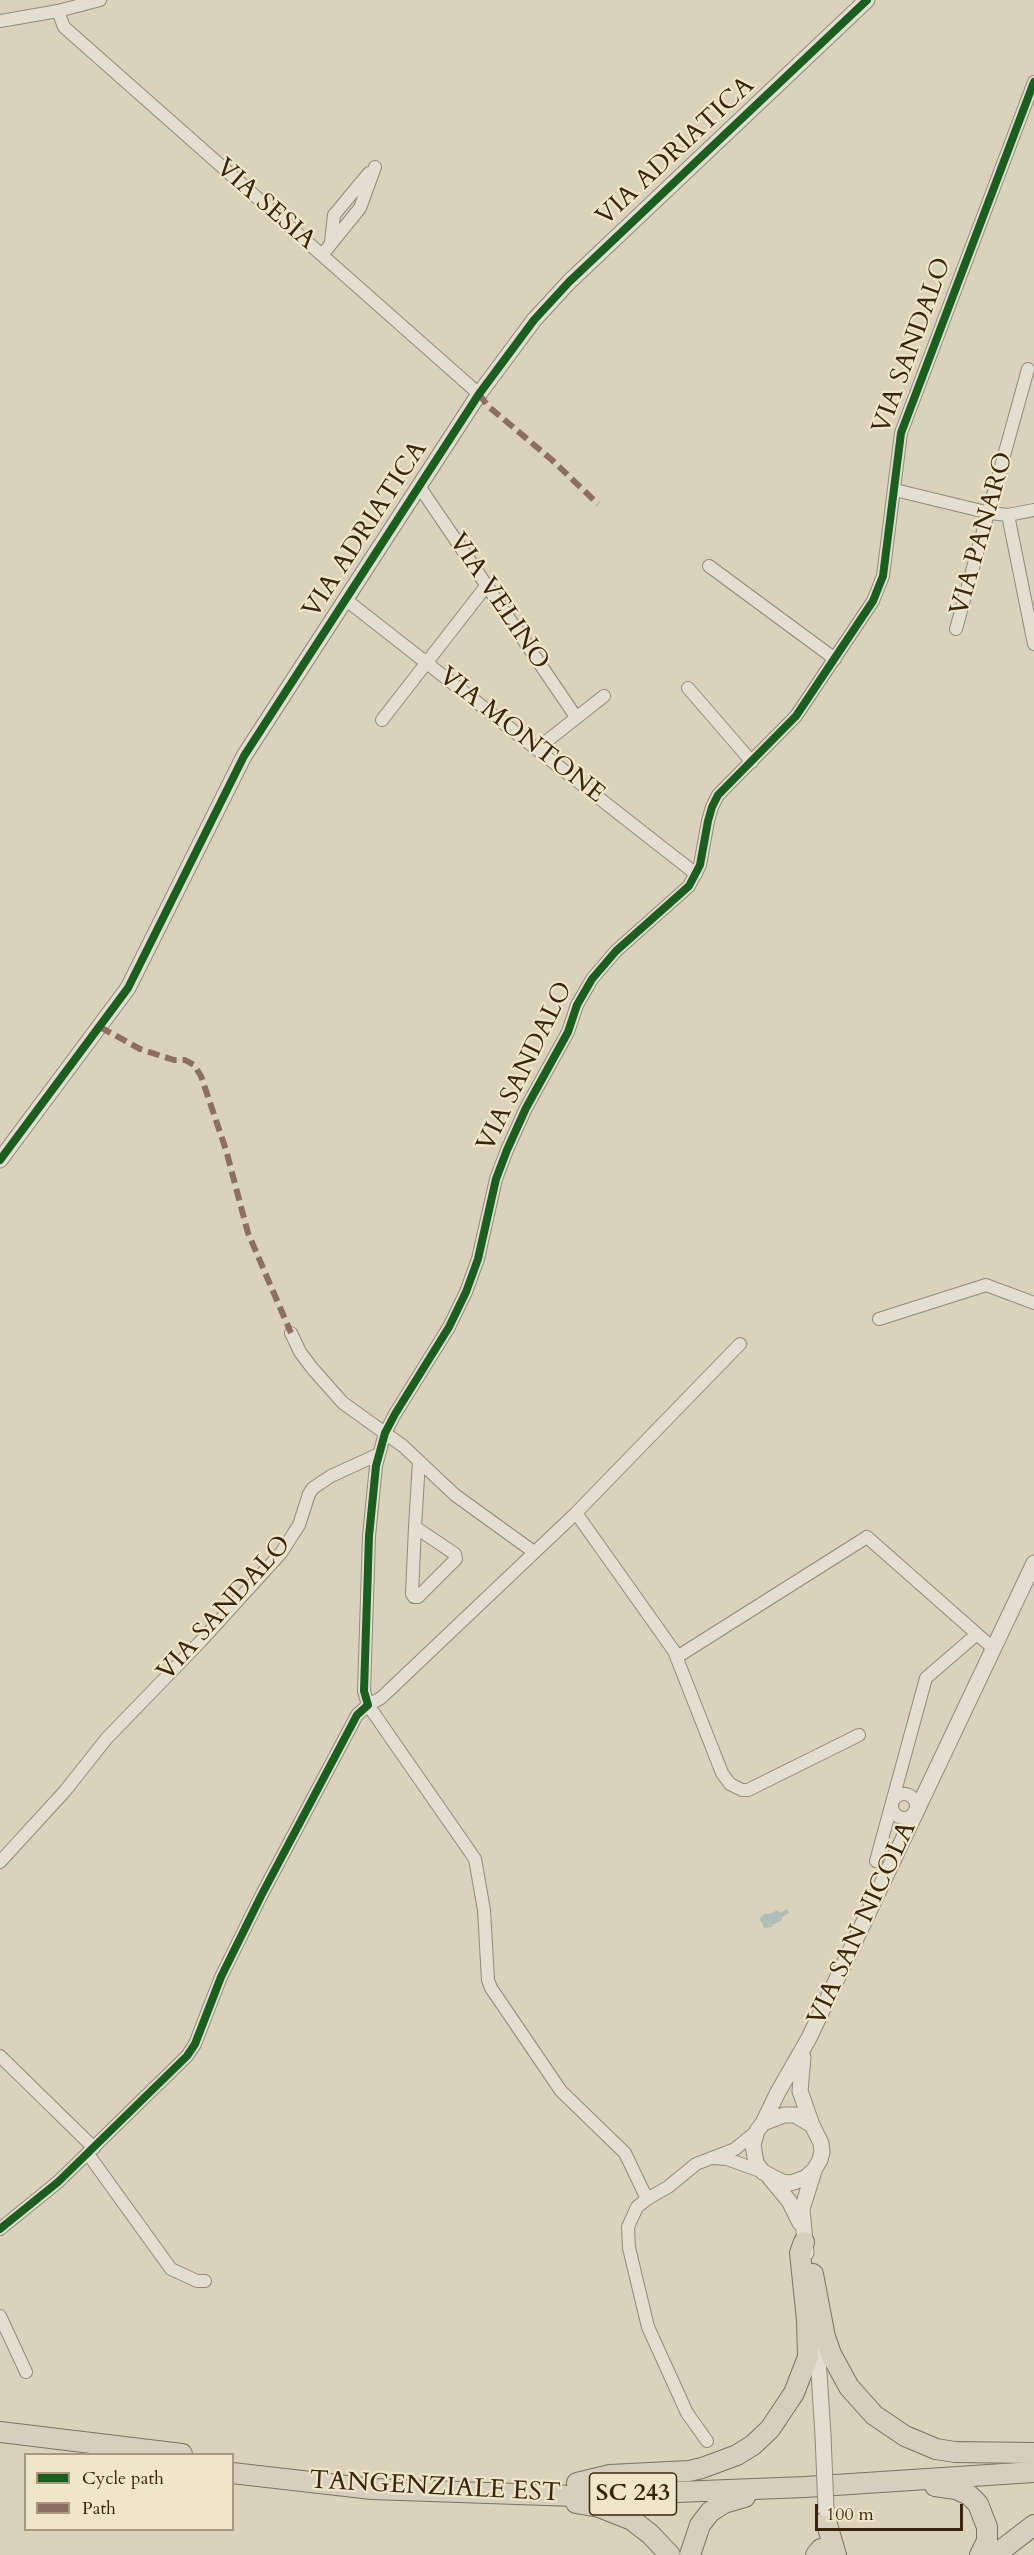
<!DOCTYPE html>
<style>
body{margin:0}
#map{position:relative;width:1034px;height:2555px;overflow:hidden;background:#dad2ba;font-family:Cardo,serif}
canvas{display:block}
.legend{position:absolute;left:24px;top:2453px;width:210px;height:78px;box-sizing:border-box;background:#efe6ca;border:2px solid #a7987f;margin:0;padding:8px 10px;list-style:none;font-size:18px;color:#3a240e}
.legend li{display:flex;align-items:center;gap:12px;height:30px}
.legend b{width:30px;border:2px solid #a7987f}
.scale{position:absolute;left:815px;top:2504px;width:148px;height:27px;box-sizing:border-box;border:3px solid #3a240e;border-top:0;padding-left:8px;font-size:18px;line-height:21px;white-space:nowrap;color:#3a240e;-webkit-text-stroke:4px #efe6ca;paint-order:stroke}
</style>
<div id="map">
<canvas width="1034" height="2555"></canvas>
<ul class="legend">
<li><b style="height:8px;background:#1b5e20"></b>Cycle path</li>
<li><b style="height:8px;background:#8d6e63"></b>Path</li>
</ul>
<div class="scale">100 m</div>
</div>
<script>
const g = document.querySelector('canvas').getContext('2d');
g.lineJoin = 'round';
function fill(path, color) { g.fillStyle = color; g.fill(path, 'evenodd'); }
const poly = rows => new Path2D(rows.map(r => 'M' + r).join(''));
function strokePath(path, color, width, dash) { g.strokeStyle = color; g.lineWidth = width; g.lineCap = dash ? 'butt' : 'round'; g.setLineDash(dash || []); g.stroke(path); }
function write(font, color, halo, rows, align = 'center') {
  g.font = font + ' Cardo,serif'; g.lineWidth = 4.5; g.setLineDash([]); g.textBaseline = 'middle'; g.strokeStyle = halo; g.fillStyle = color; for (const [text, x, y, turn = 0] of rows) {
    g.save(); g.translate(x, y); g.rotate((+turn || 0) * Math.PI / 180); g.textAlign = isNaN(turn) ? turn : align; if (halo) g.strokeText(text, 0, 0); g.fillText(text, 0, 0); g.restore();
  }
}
fill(poly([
 [787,1909,789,1913,782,1917,782,1920,772,1925,772,1927,764,1928,760,1919,764,1914,769,1914,778,1910,780,1913]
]), '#afbfb7');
const minor = poly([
 [58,11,64,27,479,394],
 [0,21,58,11,100,0],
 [331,242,334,215,369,173],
 [322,255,360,208,375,167],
 [419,486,576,717],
 [895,490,990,513,1008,515,1034,510],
 [1008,515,1034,644],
 [709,566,835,659],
 [345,599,696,874],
 [956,629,1028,369],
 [688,688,752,762],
 [382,720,487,585],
 [538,748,604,696],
 [879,1319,986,1285,1034,1303],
 [291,1333,300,1352,312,1368,343,1403,403,1446,455,1495,534,1552],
 [576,1513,740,1344],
 [415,1527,455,1554,456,1559,418,1597,414,1597,412,1594,415,1527,419,1461],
 [677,1657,867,1537,994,1649],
 '892 1806a12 12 0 1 1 24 0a12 12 0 1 1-24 0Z',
 [876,1861,926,1678,977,1634],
 [0,1862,65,1791,107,1738,201,1641,281,1553,299,1525,309,1494,313,1488,331,1476,379,1454],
 [0,2056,94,2148],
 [88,2154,171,2269,197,2281,205,2281],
 [713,2158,727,2159,763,2172],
 [647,2199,625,2153,561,2091,491,1988,488,1980,484,1910,475,1859,368,1705,381,1698,576,1513,674,1651,722,1773,730,1784,742,1790,748,1790,859,1735],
 [0,2229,58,2182,187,2056,195,2044,221,1977,261,1896,357,1715,368,1705,364,1691,369,1536,376,1466,385,1433,395,1414,449,1327,466,1292,478,1259,496,1179,507,1150,526,1108,568,1032,577,1005,592,979,616,951,689,886,700,865,708,821,712,807,718,795,796,716,873,601,883,576,901,433,1034,82],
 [0,2316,26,2372],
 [707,2441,687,2413,648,2327,629,2248,628,2227,637,2207,647,2199,668,2187,696,2164,735,2149,757,2131]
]);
const tertiary = poly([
 [0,1160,128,988,244,756,479,394,534,320,569,282,867,0],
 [803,2057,800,2091,812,2125,821,2143,822,2152,820,2160,814,2170,805,2178,791,2183,782,2182,763,2172,756,2163,753,2145,757,2131,763,2123,784,2115,795,2115,812,2125],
 [763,2123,778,2092,809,2038,1034,1563],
 [770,2178,789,2201,800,2223],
 [806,2253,802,2209,814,2171],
 [816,2327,823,2435]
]);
const trunk = poly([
 [813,2274,825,2337,831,2354,849,2387,874,2415,905,2436,936,2449,955,2452,1034,2453],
 [0,2432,182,2454],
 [232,2473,372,2489,575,2496,805,2487,1034,2472],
 [577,2483,610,2475,689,2471,702,2468,737,2455,753,2445,770,2429,794,2393,808,2357,807,2320,800,2253,804,2242],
 [935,2486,956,2489,969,2495,978,2504,987,2527,987,2541,980,2555],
 [576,2503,599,2507,632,2520,650,2534,670,2555],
 [826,2521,836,2555],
 [690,2555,700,2525,710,2512,724,2503,745,2497],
 [816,2555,821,2549],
 [995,2555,1034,2525]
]);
strokePath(minor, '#918a7a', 14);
strokePath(tertiary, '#918a7a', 17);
strokePath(trunk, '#7a7263', 22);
strokePath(minor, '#e2ded2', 12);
strokePath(tertiary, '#e2ded2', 15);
strokePath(trunk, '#d6cfbd', 20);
const tertiaryBridge = poly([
 [823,2435,826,2509]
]);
strokePath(tertiaryBridge, '#918a7a', 17, []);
strokePath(tertiaryBridge, '#e2ded2', 15);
strokePath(poly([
 [479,394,488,406,552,460,598,504],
 [100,1027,140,1049,174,1060,185,1060,194,1065,201,1076,226,1150,248,1233,291,1333]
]), '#8d6e63', 6, [12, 6]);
strokePath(poly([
 [0,1160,128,988,244,756,479,394,534,320,569,282,867,0],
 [0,2229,58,2182,187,2056,195,2044,221,1977,261,1896,357,1715,368,1705,364,1691,369,1536,376,1466,385,1433,395,1414,449,1327,466,1292,478,1259,496,1179,507,1150,526,1108,568,1032,577,1005,592,979,616,951,689,886,700,865,708,821,712,807,718,795,796,716,873,601,883,576,901,433,1034,82]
]), '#1b5e20', 8);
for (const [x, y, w] of [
 [633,2494,87]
]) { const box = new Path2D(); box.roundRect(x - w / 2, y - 21, w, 42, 4.5); g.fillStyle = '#efe6ca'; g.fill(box); strokePath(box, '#3a240e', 1.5); }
write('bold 24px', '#3a240e', null, [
 ["SC 243",633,2494]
]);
write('26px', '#3a240e', '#efe6ca', [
 ["VIA ADRIATICA",676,152,-43],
 ["VIA SESIA",265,205,41],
 ["VIA SANDALO",913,346,-70],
 ["VIA ADRIATICA",366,530,-57],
 ["VIA PANARO",983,534,-74],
 ["VIA VELINO",498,602,56],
 ["VIA MONTONE",521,736,38],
 ["VIA SANDALO",526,1067,-64],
 ["VIA SANDALO",225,1609,-48],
 ["VIA SAN NICOLA",863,1924,-65],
 ["TANGENZIALE EST",435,2488,3]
]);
</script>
